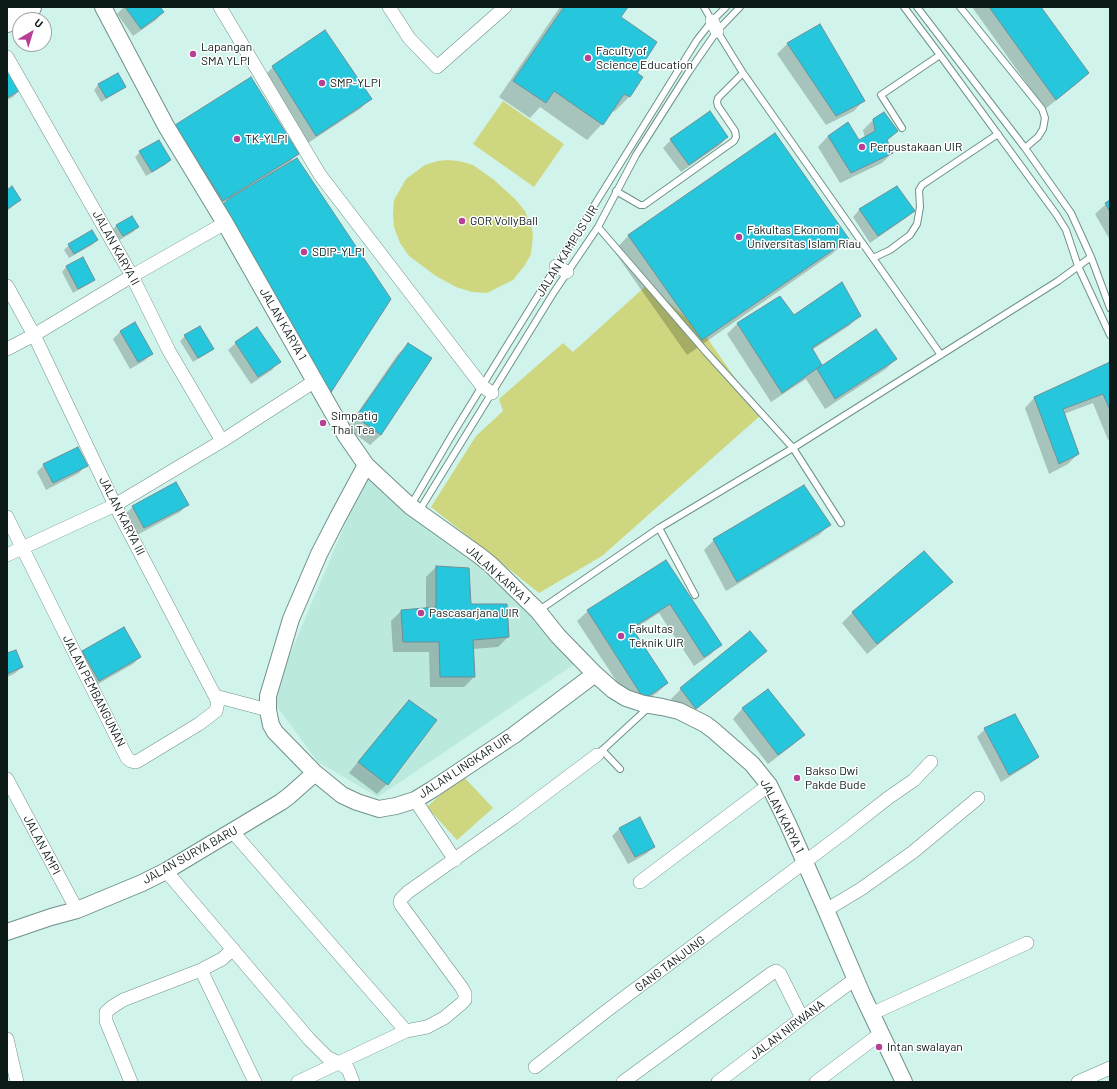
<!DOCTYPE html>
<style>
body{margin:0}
#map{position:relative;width:1117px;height:1089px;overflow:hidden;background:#d0f4eb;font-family:Barlow,sans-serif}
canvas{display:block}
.frame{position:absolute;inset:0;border:8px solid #0d1b18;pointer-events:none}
.north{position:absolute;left:12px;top:12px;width:40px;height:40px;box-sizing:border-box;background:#fff;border:1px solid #9ea4a3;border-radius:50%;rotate:38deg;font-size:11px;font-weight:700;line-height:16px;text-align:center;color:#0d1b18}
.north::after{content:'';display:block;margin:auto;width:14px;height:18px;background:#b64096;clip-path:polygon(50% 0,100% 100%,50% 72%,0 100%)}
</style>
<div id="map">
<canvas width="1117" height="1089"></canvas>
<div class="frame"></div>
<div class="north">U</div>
</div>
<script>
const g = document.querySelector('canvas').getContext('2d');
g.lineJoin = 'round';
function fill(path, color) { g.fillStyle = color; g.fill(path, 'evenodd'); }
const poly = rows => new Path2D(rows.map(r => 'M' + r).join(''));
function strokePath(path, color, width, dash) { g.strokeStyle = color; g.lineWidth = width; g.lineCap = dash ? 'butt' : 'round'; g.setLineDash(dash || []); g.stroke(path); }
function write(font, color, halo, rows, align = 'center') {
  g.font = font + ' Barlow,sans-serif'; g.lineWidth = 3; g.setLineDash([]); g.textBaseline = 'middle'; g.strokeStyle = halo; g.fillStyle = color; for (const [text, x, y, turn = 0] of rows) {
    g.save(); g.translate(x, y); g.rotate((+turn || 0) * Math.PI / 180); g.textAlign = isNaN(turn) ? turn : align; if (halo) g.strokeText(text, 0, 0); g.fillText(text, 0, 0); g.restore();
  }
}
fill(poly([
 [366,475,491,565,579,661,378,797,318,762,271,699]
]), '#bce9de');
fill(poly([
 [503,101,564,144,534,187,473,144],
 [447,160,459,161,473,165,493,179,515,199,525,211,532,228,533,236,531,254,525,265,513,280,487,293,472,292,456,287,436,276,409,256,400,243,394,227,393,214,394,200,406,179,425,165,438,161],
 [648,284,705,335,761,415,602,556,539,593,431,507,476,436,503,411,499,399,563,343,573,352],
 [462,775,493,808,457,840,427,807]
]), '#ced77f');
fill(poly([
 [124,7,159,7,163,12,156,20,133,36,117,14],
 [560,7,627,7,620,18,635,73,642,78,629,97,614,112,612,110,602,124,587,140,540,107,530,118,499,97],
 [972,7,1040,7,1088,73,1078,83,1045,109],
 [819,25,864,100,854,111,826,125,777,54,787,44],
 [7,66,20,89,13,97,7,100],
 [273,67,370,99,360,109,305,145,263,77],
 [98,85,124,87,120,91,101,102,94,90],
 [873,120,896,131,886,141,892,153,882,163,840,183,818,147,828,136,848,123,859,142,865,138,863,130],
 [175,126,298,153,291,161,280,168,281,169,227,202,226,201,215,208,168,133],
 [727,137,720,145,681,172,663,148,671,140],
 [140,152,170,160,165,165,146,176,135,157],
 [7,191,20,200,12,207,7,211],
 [1110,201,1110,240,1095,214,1106,204],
 [860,209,913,211,906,218,870,243,853,217],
 [117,225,137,227,133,232,118,241,112,230],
 [629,235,848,239,832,254,687,355,614,251],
 [97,240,92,245,69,258,64,250,69,245],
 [82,258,94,280,89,284,73,293,62,272,66,267],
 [780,297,794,316,859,316,849,326,812,350,822,367,896,359,886,369,825,409,806,379,771,402,727,334,737,324],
 [121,331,152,354,144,361,130,369,113,339],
 [185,336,213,349,208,353,193,362,180,341],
 [236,343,279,362,272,370,251,384,228,350],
 [409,344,431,358,381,435,370,445,347,428,398,354],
 [1110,363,1110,439,1108,440,1093,403,1064,414,1078,454,1068,464,1049,474,1025,408,1035,397],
 [44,465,86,465,79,473,46,490,37,472],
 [188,504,180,512,137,535,125,514,133,507],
 [829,525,819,535,726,591,704,550,714,540],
 [924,552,951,582,941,592,867,654,842,623,852,613],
 [666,561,720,645,710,655,694,666,659,613,633,630,667,683,657,693,634,708,577,621,588,611],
 [436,567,470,605,508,637,498,647,472,649,474,677,464,687,430,687,429,652,393,652,391,621,401,611,426,609,426,577],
 [82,651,140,657,133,664,91,688,75,659],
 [765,651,755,661,685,718,671,699,681,689],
 [7,654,22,667,14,674,7,677],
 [409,701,387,784,377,794,349,773,399,711],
 [743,708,803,735,793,745,768,764,733,719],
 [985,729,1038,757,1030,764,1001,782,977,737],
 [639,818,654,847,646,854,628,864,612,836,619,829]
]), '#0003');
const building = poly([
 [125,7,160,7,164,12,141,29,125,7],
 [564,7,628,7,621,17,657,42,637,73,643,77,630,97,624,94,603,125,554,91,546,103,513,81,564,7],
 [989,7,1041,7,1089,73,1056,100,989,7],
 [820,24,865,101,836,116,787,43,820,24],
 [325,30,372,99,316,136,272,66,325,30],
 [7,64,22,89,7,98,7,64],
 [118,73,126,87,106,98,98,84,118,73],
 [251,77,299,154,223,201,175,125,251,77],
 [710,111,728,137,689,165,670,139,710,111],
 [884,112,898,131,887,140,893,153,851,173,828,136,848,122,859,140,875,131,873,119,884,112],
 [775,133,849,239,702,340,628,235,775,133],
 [159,140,171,160,152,172,139,151,159,140],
 [297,158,391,299,328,397,221,206,230,198,297,158],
 [12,186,21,200,7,209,7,190,12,186],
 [897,186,915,211,878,236,859,209,897,186],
 [1110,200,1110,212,1105,203,1110,200],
 [132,216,139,227,123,236,116,225,132,216],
 [92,230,98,240,74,254,68,244,92,230],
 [83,257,95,280,78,289,66,266,83,257],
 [842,282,861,316,812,348,822,365,782,393,737,323,780,296,794,315,842,282],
 [135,322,153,354,138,362,120,331,135,322],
 [200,326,214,349,198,358,184,335,200,326],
 [257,327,281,362,258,377,235,342,257,327],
 [876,329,897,359,835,399,817,369,876,329],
 [408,343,432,358,381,435,356,417,408,343],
 [1110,362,1110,410,1103,394,1063,409,1079,454,1059,464,1034,397,1110,362],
 [78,447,88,466,53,483,43,464,78,447],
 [176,482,189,505,144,528,132,506,176,482],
 [804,485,831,525,737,582,713,539,804,485],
 [924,551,953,582,877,644,852,612,924,551],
 [666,560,722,645,704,657,670,604,632,628,668,683,644,699,587,610,666,560],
 [436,566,469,568,471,604,507,604,509,637,473,640,475,677,440,677,439,642,403,642,401,610,436,607,436,566],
 [124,627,141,657,99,681,82,651,124,627],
 [750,631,767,651,696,709,680,688,750,631],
 [16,650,23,667,7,674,7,653,16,650],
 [768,689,805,735,778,755,742,708,768,689],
 [409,700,437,720,388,785,358,762,409,700],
 [1015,714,1039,757,1009,775,984,728,1015,714],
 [640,817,655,847,635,857,619,828,640,817]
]);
fill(building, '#26c6dd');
strokePath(building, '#6d9097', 1);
const service = poly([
 [704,7,712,21],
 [904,7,940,55,1056,214,1066,230,1078,266,1110,335],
 [917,7,1025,148,1071,213,1091,257,1110,308],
 [960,7,1042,109,1045,118,1043,129,1038,137,1025,148],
 [717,31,743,73,941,355],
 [902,128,881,95,940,55],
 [616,191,640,205,644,205,734,141,736,137,735,131,718,106,717,102,718,98,743,73],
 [598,227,706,352,793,448,841,523],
 [873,258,890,250,910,235,917,224,920,207,919,190,922,185,998,134],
 [411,505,452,435,503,352,697,40,712,21,726,7],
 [419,511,554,292,598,227,636,155,688,73,717,31,740,7],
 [659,528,695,595],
 [538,611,659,528,793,448,1058,281,1091,257],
 [602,750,620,769],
 [597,755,649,707]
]);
const minor = poly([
 [220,7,320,175,482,386,492,393],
 [389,7,409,38,437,67,505,7],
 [712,21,717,31],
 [7,57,132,276,169,351,222,441],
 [556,266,567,272],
 [7,286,34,335,115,505,215,696,268,710],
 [7,349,34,335,132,276,225,223],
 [7,517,127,758,131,761,135,762,138,761,199,724,216,711,218,702,215,696],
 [7,555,115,505,222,441,315,381],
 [7,779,77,910],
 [415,800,455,860],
 [232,831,406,1031],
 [166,871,309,1039,327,1057,339,1063,348,1069,353,1082],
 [640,882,769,785],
 [826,910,861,889,913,852,978,798],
 [201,970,255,1082],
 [871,1014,1027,943],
 [7,1039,17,1082],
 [535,1067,605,1012,846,831,888,798,914,780,931,762],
 [131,1082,106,1021,106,1012,112,1007,123,1000,201,970,222,959,233,949],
 [298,1082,406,1031,427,1027,444,1018,461,1004,465,1000,465,994,462,988,401,905,400,902,401,899,408,892,513,818,597,755],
 [623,1082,772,973,776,971,780,974,802,1018],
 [718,1082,802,1018,855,979],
 [816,1082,880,1034],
 [1078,1082,1110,1068]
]);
const tertiary = poly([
 [103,7,166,126,225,223,346,436,366,465,410,506,480,556,491,565,538,611,558,636,595,674,613,690,626,698,644,704,662,707,679,711,705,724,713,730,752,764,769,785,788,824,826,910,862,994,904,1082],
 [366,465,338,517,319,554,291,619,268,696,268,710,271,725,275,732,315,773,342,795,357,802,379,809,396,806,415,800,433,789,514,735,595,674],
 [7,932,51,917,77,910,142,883,166,871,281,802,289,796,315,773]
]);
const trunk = poly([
 [7,21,30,7]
]);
strokePath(service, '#6f9189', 8);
strokePath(minor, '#6f9189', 14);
strokePath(tertiary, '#6f9189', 18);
strokePath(trunk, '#6f9189', 24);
strokePath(service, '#fff', 6);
strokePath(minor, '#fff', 13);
strokePath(tertiary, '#fff', 16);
strokePath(trunk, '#fff', 22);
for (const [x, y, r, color] of [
 [193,54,4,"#b64096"],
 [588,58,4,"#b64096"],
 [322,83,4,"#b64096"],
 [237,139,4,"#b64096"],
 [862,147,4,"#b64096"],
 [462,221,4,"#b64096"],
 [739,237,4,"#b64096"],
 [304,252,4,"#b64096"],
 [323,423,4,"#b64096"],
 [421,613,4,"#b64096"],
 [621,636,4,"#b64096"],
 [797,778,4,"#b64096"],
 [879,1047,4,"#b64096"]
]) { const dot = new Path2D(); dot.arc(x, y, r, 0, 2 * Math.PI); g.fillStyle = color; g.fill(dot); strokePath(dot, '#fff', 1.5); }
write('12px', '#0d1b18', '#fff', [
 ["Lapangan",201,47],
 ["SMA YLPI",201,61],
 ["Faculty of",596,51],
 ["Science Education",596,65],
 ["SMP-YLPI",330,83],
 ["TK-YLPI",245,139],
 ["Perpustakaan UIR",870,147],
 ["GOR VollyBall",470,221],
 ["Fakultas Ekonomi",747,230],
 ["Universitas Islam Riau",747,244],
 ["SDIP-YLPI",312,252],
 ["Simpatig",331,416],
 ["Thai Tea",331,430],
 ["Pascasarjana UIR",429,613],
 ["Fakultas",629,629],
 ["Teknik UIR",629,643],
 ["Bakso Dwi",805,771],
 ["Pakde Bude",805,785],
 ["Intan swalayan",887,1047]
], 'left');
write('12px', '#0d1b18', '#fff', [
 ["JALAN KARYA II",116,248,61],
 ["JALAN KAMPUS UIR",567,251,-58],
 ["JALAN KARYA 1",283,324,60],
 ["JALAN KARYA III",122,516,63],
 ["JALAN KARYA 1",498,575,42],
 ["JALAN PEMBANGUNAN",94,691,63],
 ["JALAN LINGKAR UIR",465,766,-33],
 ["JALAN KARYA 1",782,816,63],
 ["JALAN AMPI",42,845,62],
 ["JALAN SURYA BARU",190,855,-29],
 ["GANG TANJUNG",670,964,-37],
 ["JALAN NIRWANA",787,1030,-37]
]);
</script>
